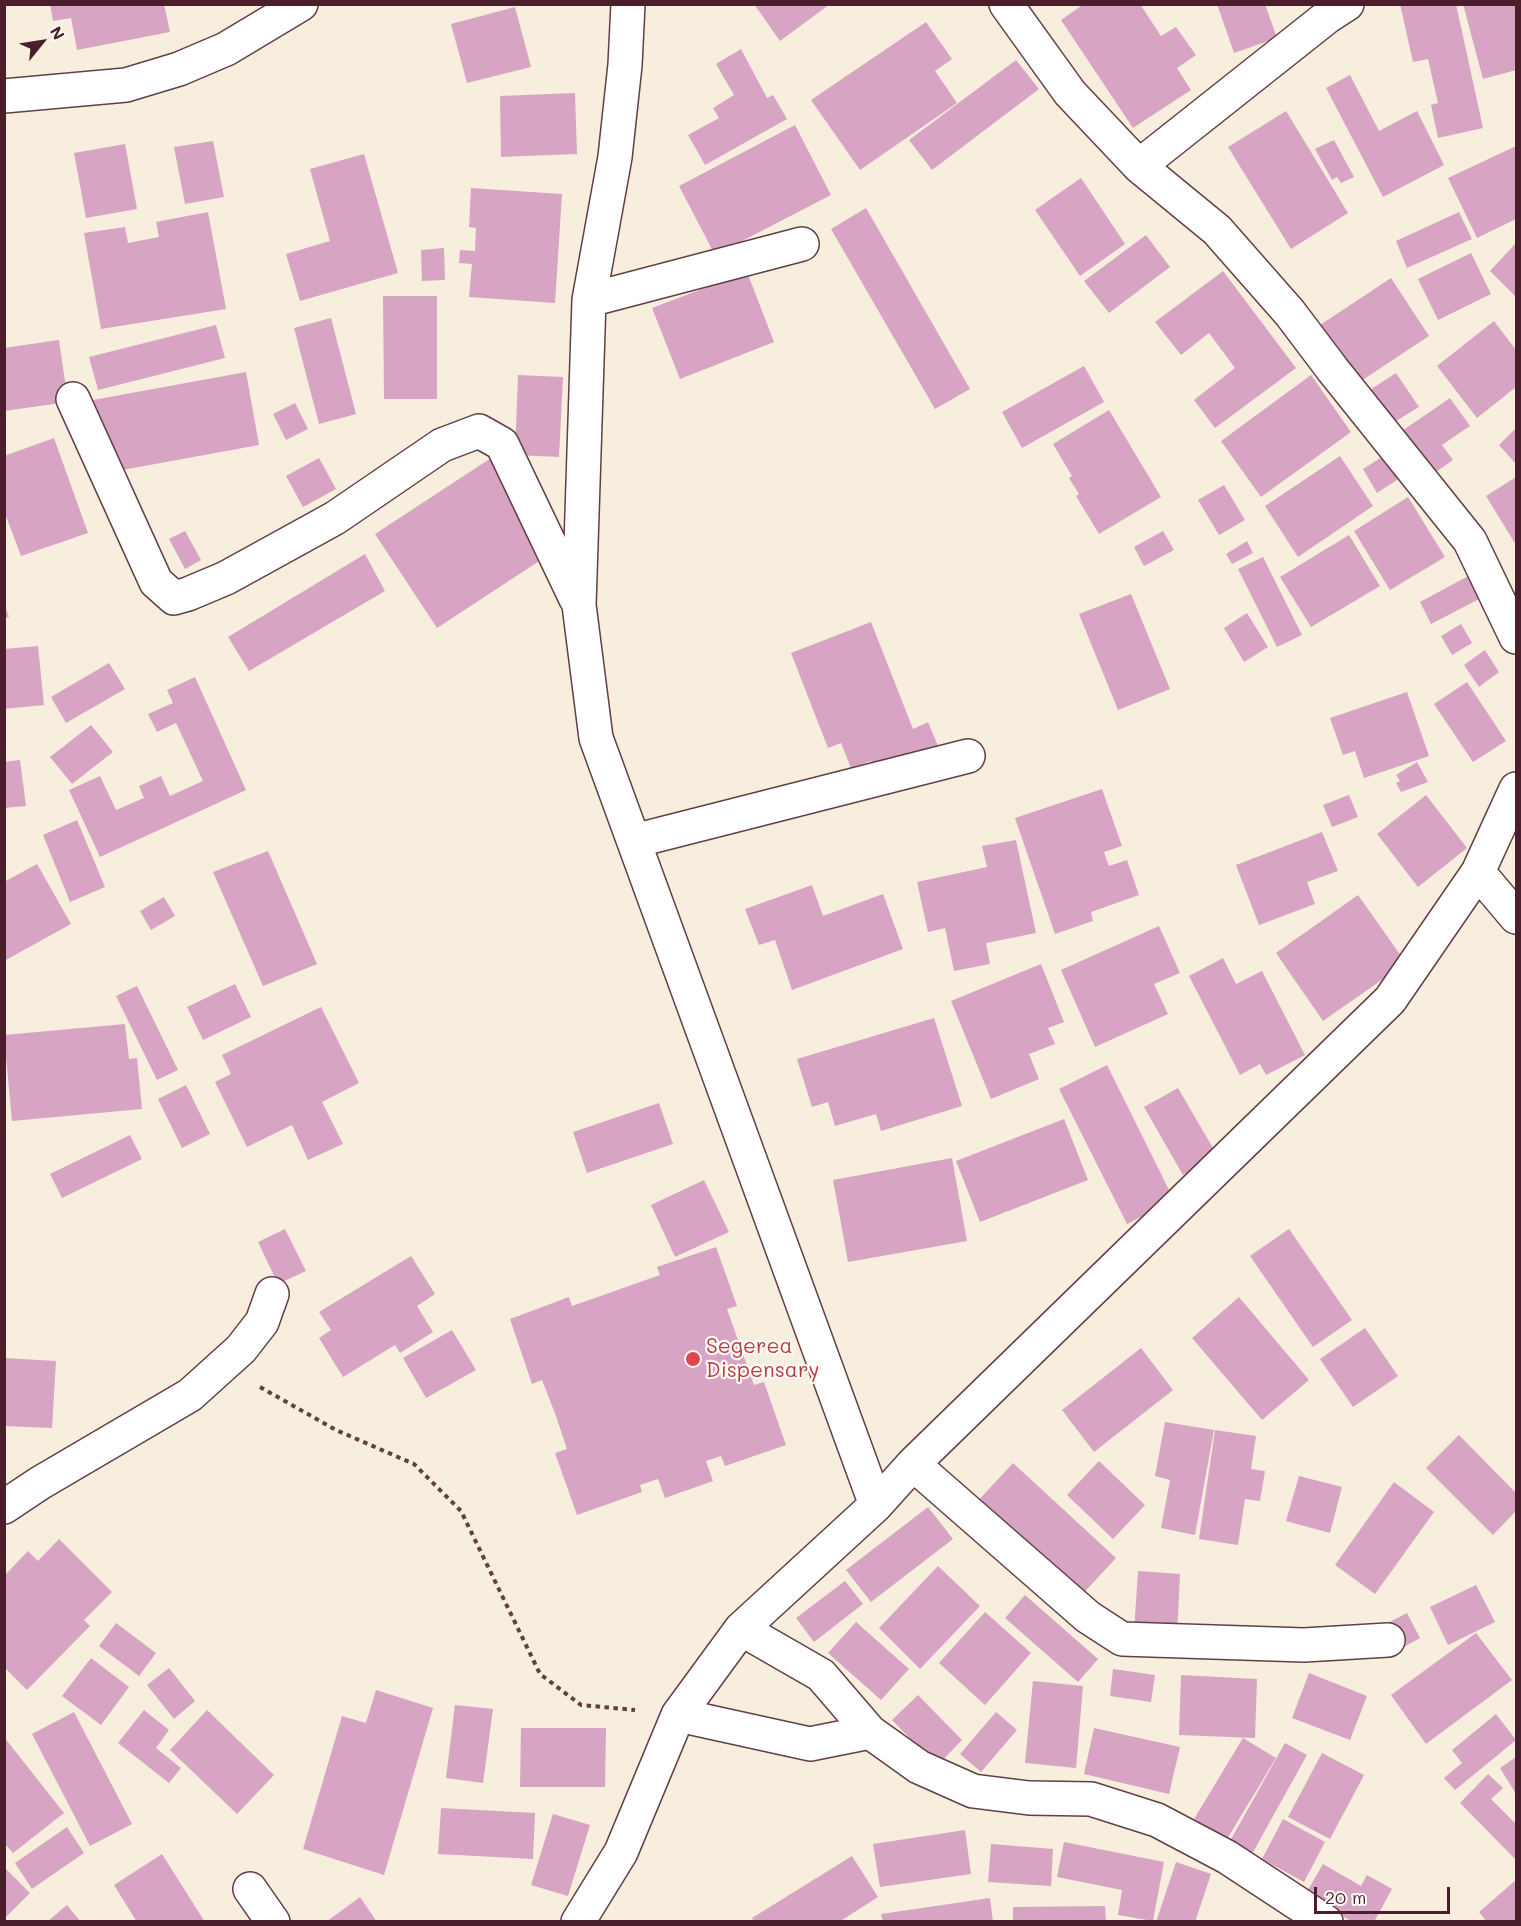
<!DOCTYPE html>
<style>
body{margin:0}
#map{position:relative;width:1521px;height:1926px;overflow:hidden;background:#f7eede;font-family:Mali,sans-serif}
canvas{display:block}
.frame{position:absolute;inset:0;border:6px solid #4a1f2b;pointer-events:none}
.north{position:absolute;left:12px;top:12px;width:60px;height:60px;-webkit-text-stroke:4px #fdfcf7;paint-order:stroke;rotate:60deg;font-size:16px;font-weight:700;line-height:24px;text-align:center;color:#4a1f2b}
.north::after{content:'';display:block;margin:auto;width:21px;height:27px;background:#4a1f2b;clip-path:polygon(50% 0,100% 100%,50% 72%,0 100%)}
.scale{position:absolute;left:1314px;top:1887px;width:136px;height:27px;box-sizing:border-box;border:3px solid #4a1f2b;border-top:0;padding-left:8px;font-size:18px;line-height:21px;white-space:nowrap;color:#4a1f2b;-webkit-text-stroke:4px #fdfcf7;paint-order:stroke}
</style>
<div id="map">
<canvas width="1521" height="1926"></canvas>
<div class="frame"></div>
<div class="north">N</div>
<div class="scale">20 m</div>
</div>
<script>
const g = document.querySelector('canvas').getContext('2d');
g.lineJoin = 'round';
function fill(path, color) { g.fillStyle = color; g.fill(path, 'evenodd'); }
const poly = rows => new Path2D(rows.map(r => 'M' + r).join(''));
function strokePath(path, color, width, dash) { g.strokeStyle = color; g.lineWidth = width; g.lineCap = dash ? 'butt' : 'round'; g.setLineDash(dash || []); g.stroke(path); }
function write(font, color, halo, rows, align = 'center') {
  g.font = font + ' Mali,sans-serif'; g.lineWidth = 4.5; g.setLineDash([]); g.textBaseline = 'middle'; g.strokeStyle = halo; g.fillStyle = color; for (const [text, x, y, turn = 0] of rows) {
    g.save(); g.translate(x, y); g.rotate((+turn || 0) * Math.PI / 180); g.textAlign = isNaN(turn) ? turn : align; if (halo) g.strokeText(text, 0, 0); g.fillText(text, 0, 0); g.restore();
  }
}
fill(poly([
 [50,4,164,4,170,32,77,50,71,18,53,21],
 [754,4,830,4,780,41],
 [1084,4,1140,4,1161,36,1176,27,1196,55,1177,68,1191,90,1133,128,1061,20],
 [1217,4,1265,4,1277,38,1234,53],
 [1400,4,1456,4,1483,128,1438,138,1431,105,1438,103,1428,59,1413,62],
 [1463,4,1516,4,1516,70,1483,79],
 [515,7,531,67,467,83,451,24],
 [926,22,952,59,935,71,957,103,860,170,811,100],
 [741,49,767,98,773,95,787,119,705,165,688,135,719,118,713,108,734,95,716,64],
 [1016,60,1039,89,932,170,909,140],
 [1350,75,1379,131,1417,111,1444,165,1383,197,1326,88],
 [575,93,577,154,501,157,500,96],
 [1286,111,1348,213,1291,249,1228,147],
 [795,125,831,195,715,255,679,186],
 [1334,140,1354,177,1341,183,1337,177,1332,180,1315,149],
 [213,141,224,197,185,204,174,147],
 [125,144,137,209,86,218,74,153],
 [1516,146,1516,219,1477,238,1448,178],
 [364,154,398,273,300,301,286,254,330,241,310,169],
 [1081,178,1125,244,1080,276,1035,210],
 [471,188,562,194,555,303,469,297,472,264,459,263,460,250,475,251,476,228,469,227],
 [866,208,970,389,935,409,831,229],
 [208,212,226,309,101,329,84,233,125,227,128,243,159,237,156,222],
 [1459,212,1472,239,1407,268,1396,241],
 [1146,235,1170,267,1109,313,1084,281],
 [1516,243,1516,297,1490,271],
 [444,248,445,280,422,281,421,250],
 [1471,253,1491,294,1438,320,1418,279],
 [1223,271,1296,368,1215,428,1194,400,1235,368,1209,333,1181,355,1155,322],
 [747,272,774,342,680,379,652,308],
 [1391,278,1429,336,1355,385,1317,327],
 [383,296,437,296,437,399,384,399],
 [331,318,356,414,319,424,294,328],
 [1494,321,1516,350,1516,387,1477,418,1437,366],
 [216,325,225,358,98,390,89,357],
 [59,340,68,402,4,411,4,348],
 [1084,366,1104,402,1022,448,1002,412],
 [246,372,259,445,106,473,93,400],
 [1396,373,1419,407,1383,429,1362,395],
 [518,375,563,377,559,457,515,455],
 [1311,375,1351,432,1261,497,1221,441],
 [1450,398,1470,426,1442,445,1453,460,1430,476,1399,433],
 [295,403,308,429,286,440,273,414],
 [1109,410,1161,497,1099,534,1076,496,1079,494,1069,478,1072,476,1053,444],
 [1516,428,1516,464,1499,445],
 [54,438,88,533,21,556,4,511,4,456],
 [1388,453,1403,476,1377,493,1363,469],
 [1340,456,1373,506,1298,557,1265,506],
 [319,458,336,489,303,507,286,476],
 [491,458,553,552,437,628,375,534],
 [1516,477,1516,545,1486,496],
 [1224,485,1245,520,1219,535,1198,500],
 [1408,497,1445,557,1390,590,1354,531],
 [185,531,201,560,185,569,169,539],
 [1163,531,1174,550,1144,566,1134,547],
 [1349,535,1380,586,1311,627,1280,577],
 [1247,541,1253,553,1232,564,1226,554],
 [365,554,385,591,249,671,228,637],
 [1263,557,1302,635,1277,647,1238,569],
 [1472,574,1483,597,1431,624,1420,602],
 [1131,594,1170,689,1118,710,1079,614],
 [4,603,9,617,4,618],
 [1247,613,1268,647,1244,662,1224,628],
 [871,622,913,729,928,722,941,753,878,778,871,761,851,768,841,743,828,748,791,653],
 [1461,624,1472,643,1452,655,1441,636],
 [38,646,44,705,4,709,4,649],
 [1485,650,1499,672,1479,687,1464,665],
 [109,663,125,689,66,723,51,697],
 [195,677,246,790,100,857,69,790,100,776,116,810,144,798,139,786,161,776,170,796,203,781,176,723,157,732,148,714,173,703,167,690],
 [1467,682,1506,741,1473,762,1434,704],
 [1407,692,1429,756,1364,778,1355,751,1343,755,1330,718],
 [91,725,113,752,72,784,50,757],
 [20,760,26,806,4,808,4,762],
 [1417,762,1428,782,1401,792,1396,783,1400,781,1396,775],
 [1102,789,1122,846,1104,852,1109,866,1127,860,1139,895,1091,912,1093,921,1055,934,1015,818],
 [1349,795,1358,817,1332,827,1323,805],
 [1426,795,1467,848,1418,887,1377,834],
 [77,820,105,887,70,902,43,835],
 [1322,832,1338,871,1307,882,1315,904,1259,925,1236,865],
 [1016,840,1036,933,986,943,990,964,954,971,945,928,928,932,917,882,987,867,982,846],
 [268,851,317,964,263,986,213,872],
 [37,864,71,924,4,961,4,882],
 [812,885,823,916,883,894,903,949,792,990,775,940,759,945,745,909],
 [1358,895,1406,963,1323,1021,1276,953],
 [164,897,175,916,151,930,140,911],
 [1159,926,1180,973,1154,984,1168,1014,1095,1047,1061,970],
 [1223,958,1236,984,1262,971,1305,1055,1266,1075,1260,1064,1240,1075,1189,976],
 [1041,964,1064,1022,1048,1028,1055,1044,1029,1054,1039,1079,991,1099,951,1001],
 [235,984,251,1017,203,1040,187,1007],
 [137,986,178,1070,157,1080,116,996],
 [321,1007,359,1083,322,1102,343,1144,308,1160,292,1125,247,1147,215,1082,231,1074,222,1055],
 [934,1018,962,1106,881,1131,876,1114,835,1126,828,1102,812,1107,797,1059],
 [125,1024,129,1059,137,1058,142,1109,12,1121,4,1035],
 [1107,1065,1174,1200,1127,1224,1059,1089],
 [186,1085,210,1134,182,1148,158,1099],
 [1178,1088,1217,1155,1183,1175,1144,1107],
 [659,1103,673,1144,587,1173,573,1132],
 [1064,1119,1088,1180,980,1222,956,1161],
 [130,1135,142,1159,62,1198,50,1174],
 [952,1158,967,1241,848,1262,833,1180],
 [704,1180,729,1232,675,1257,651,1205],
 [285,1229,306,1271,278,1284,258,1242],
 [1289,1229,1352,1320,1313,1347,1250,1256],
 [716,1247,737,1306,727,1309,754,1385,764,1382,786,1445,725,1466,721,1456,706,1461,713,1481,665,1498,658,1479,640,1485,642,1492,577,1515,555,1453,567,1449,556,1416,542,1380,532,1384,510,1319,569,1297,572,1306,660,1275,657,1267],
 [411,1256,435,1294,417,1306,433,1332,400,1353,395,1345,343,1377,319,1338,331,1330,319,1312],
 [1239,1297,1309,1380,1262,1420,1192,1338],
 [1365,1328,1398,1376,1353,1407,1320,1359],
 [452,1330,476,1370,426,1398,403,1358],
 [1141,1348,1173,1390,1094,1452,1062,1410],
 [4,1358,56,1361,52,1428,4,1426],
 [1165,1422,1214,1430,1195,1535,1161,1528,1170,1480,1155,1476],
 [1215,1430,1256,1436,1251,1469,1265,1471,1260,1501,1245,1499,1238,1545,1199,1539],
 [1459,1435,1516,1493,1516,1511,1493,1535,1426,1468],
 [1099,1461,1145,1505,1113,1539,1067,1495],
 [1013,1463,1116,1558,1078,1599,975,1504],
 [1299,1476,1342,1487,1330,1533,1286,1521],
 [1394,1482,1434,1512,1375,1594,1335,1565],
 [928,1507,953,1539,871,1602,846,1570],
 [59,1539,112,1592,84,1620,90,1626,27,1690,4,1667,4,1576,28,1551,38,1561],
 [938,1566,980,1606,920,1669,879,1628],
 [1138,1571,1180,1574,1177,1635,1134,1632],
 [845,1581,863,1604,814,1642,796,1618],
 [1476,1585,1495,1622,1448,1645,1430,1607],
 [1025,1595,1098,1659,1078,1682,1005,1618],
 [985,1612,1031,1653,985,1705,939,1663],
 [1407,1613,1420,1638,1402,1648,1388,1623],
 [856,1622,909,1669,881,1700,828,1653],
 [116,1623,156,1653,139,1676,99,1646],
 [1476,1633,1512,1680,1426,1744,1391,1695],
 [91,1658,129,1687,101,1725,62,1696],
 [169,1668,195,1701,174,1719,147,1685],
 [1113,1669,1155,1675,1151,1702,1110,1696],
 [1309,1673,1367,1696,1350,1740,1292,1718],
 [1181,1675,1257,1679,1255,1738,1179,1735],
 [1033,1681,1083,1686,1076,1768,1025,1763],
 [376,1690,433,1708,384,1875,303,1849,342,1716,366,1723],
 [918,1695,962,1740,937,1766,892,1720],
 [455,1705,493,1709,483,1783,446,1778],
 [144,1710,169,1730,156,1748,181,1768,169,1783,118,1743],
 [207,1710,274,1775,237,1814,170,1750],
 [74,1712,132,1824,90,1846,32,1734],
 [996,1712,1017,1730,981,1772,960,1754],
 [1496,1714,1516,1740,1455,1790,1444,1778,1462,1763,1452,1750],
 [521,1728,606,1728,605,1787,520,1787],
 [1094,1728,1180,1747,1169,1794,1084,1774],
 [4,1737,64,1813,13,1853,4,1843],
 [1243,1738,1276,1758,1227,1839,1194,1819],
 [1285,1743,1307,1755,1252,1854,1230,1841],
 [1322,1753,1364,1775,1330,1839,1288,1817],
 [1516,1757,1516,1794,1500,1768],
 [1488,1774,1503,1788,1491,1799,1516,1824,1516,1860,1460,1803],
 [441,1808,535,1813,533,1859,438,1854],
 [553,1814,590,1825,568,1896,531,1885],
 [1283,1819,1325,1842,1304,1882,1262,1859],
 [67,1827,84,1853,32,1889,15,1863],
 [965,1830,971,1874,880,1887,873,1844],
 [1064,1842,1164,1862,1153,1921,1118,1915,1122,1890,1057,1877],
 [991,1844,1053,1849,1051,1886,988,1882],
 [162,1854,205,1922,137,1922,114,1885],
 [852,1856,878,1897,839,1922,754,1922,752,1918],
 [1176,1862,1211,1874,1195,1922,1156,1922],
 [1323,1864,1361,1886,1367,1875,1392,1889,1374,1922,1353,1922,1305,1895],
 [4,1867,30,1893,4,1919],
 [1516,1880,1516,1922,1487,1922,1479,1912],
 [360,1897,377,1922,326,1922],
 [990,1898,993,1922,883,1922,881,1914],
 [67,1905,81,1922,47,1922],
 [1105,1906,1106,1922,1013,1922,1013,1907]
]), '#d7a4c3');
const minor = poly([
 [628,4,625,65,615,157,589,300,579,605,596,738,876,1505],
 [1006,4,1070,93,1139,166,1217,230,1290,313,1333,370,1470,541,1516,637],
 [4,96,126,85,179,69,226,49,301,4],
 [1139,166,1327,17,1347,4],
 [589,300,802,244],
 [73,399,156,582,174,598,188,594,226,578,335,518,442,445,479,431,502,444,576,599],
 [634,841,968,756],
 [1478,872,1516,917],
 [913,1464,1088,1617,1122,1639,1304,1645,1388,1640],
 [4,1507,40,1483,190,1395,241,1349,262,1322,272,1294],
 [741,1629,821,1675,870,1732,919,1767,973,1791,1029,1798,1091,1799,1157,1820,1227,1857,1326,1922],
 [678,1715,810,1744,870,1732],
 [250,1889,273,1922],
 [578,1922,621,1852,678,1715,741,1629,876,1505,913,1464,1390,1000,1478,872,1516,789]
]);
strokePath(minor, '#643e46', 36);
strokePath(poly([
 [260,1387,336,1430,414,1464,461,1511,540,1674,581,1705,635,1710]
]), '#643e46', 4, [4.5, 4.5]);
strokePath(minor, '#fff', 33);
for (const [x, y, r, color] of [
 [693,1359,8,"#e0444e"]
]) { const dot = new Path2D(); dot.arc(x, y, r, 0, 2 * Math.PI); g.fillStyle = color; g.fill(dot); strokePath(dot, '#fdfcf7', 2); }
write('21px', '#be3a42', '#fdfcf7', [
 ["Segerea",706,1347],
 ["Dispensary",706,1371]
], 'left');
</script>
